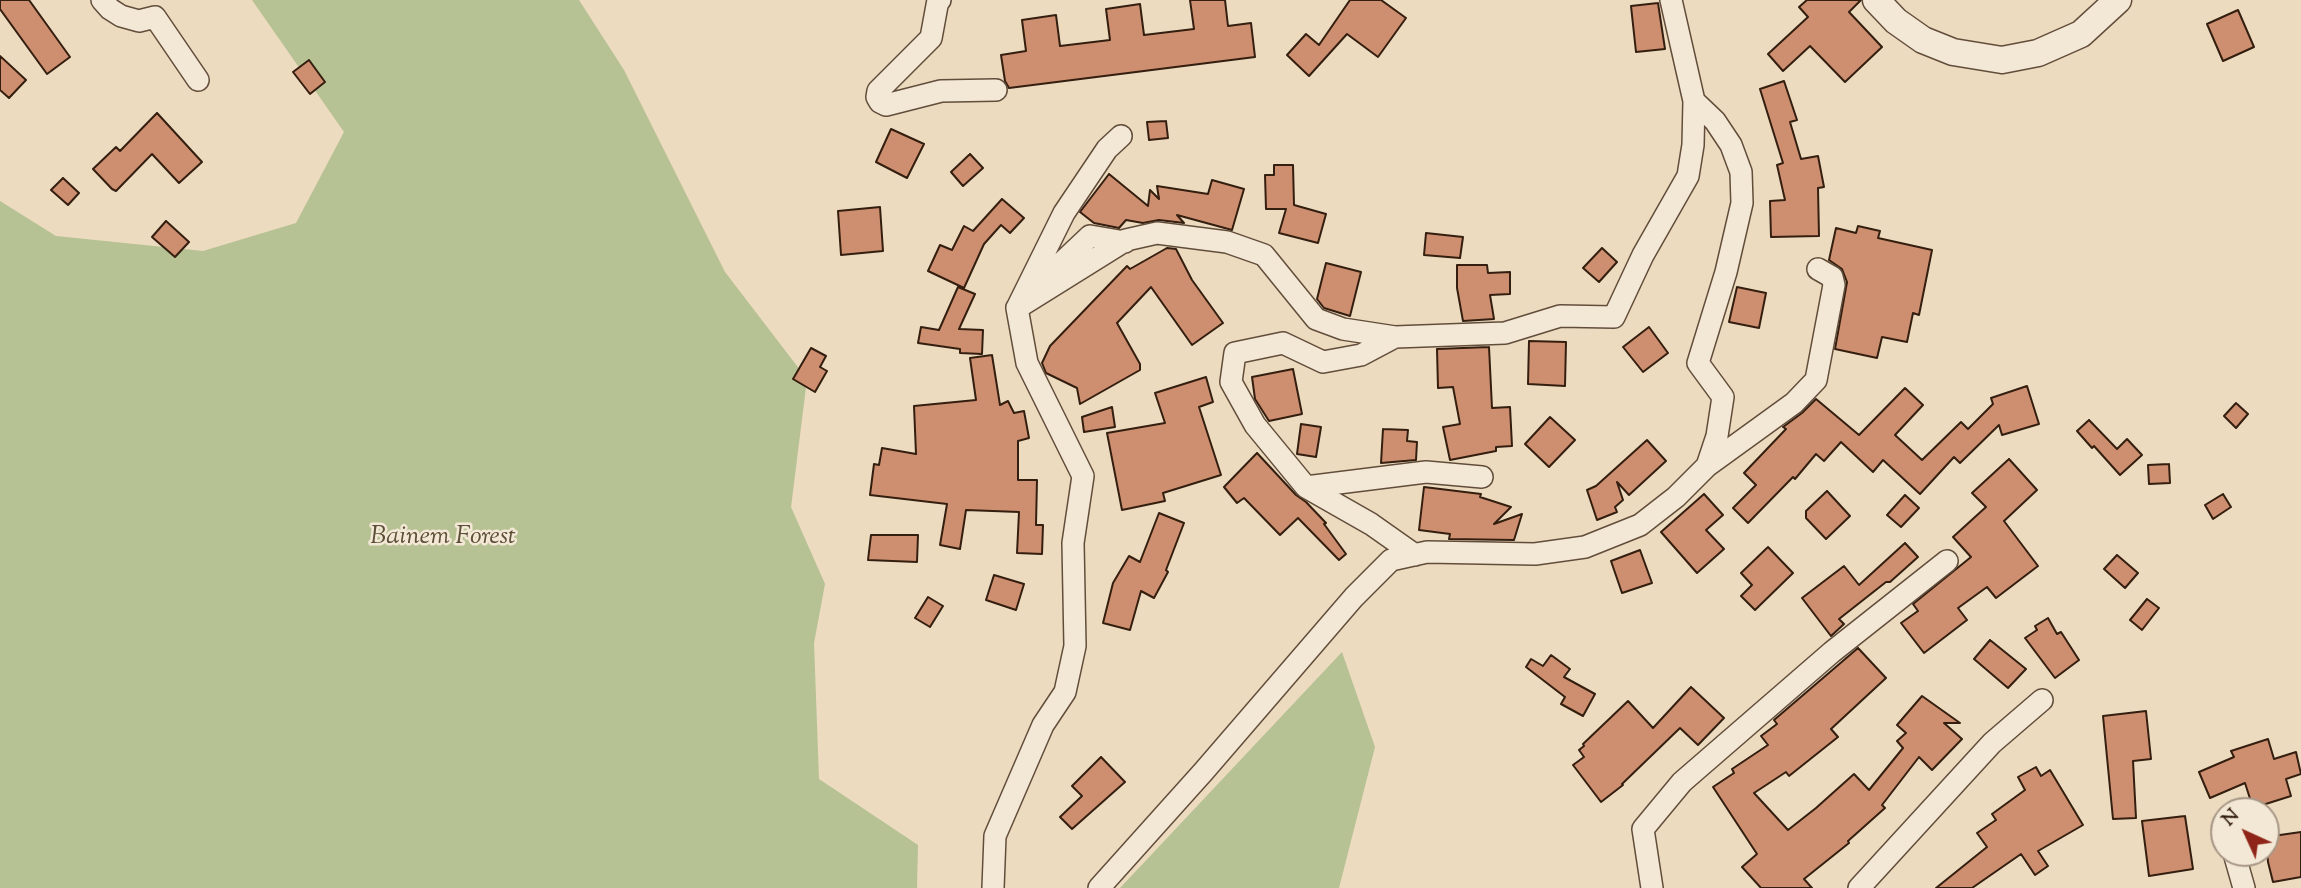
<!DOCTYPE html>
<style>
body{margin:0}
#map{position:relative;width:2301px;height:888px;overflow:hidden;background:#ecdbbf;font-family:"Sorts Mill Goudy",serif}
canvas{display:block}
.north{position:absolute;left:2210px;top:797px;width:70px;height:70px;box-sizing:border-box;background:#f3e8d5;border:2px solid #a79786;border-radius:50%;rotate:315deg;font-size:19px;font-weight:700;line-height:28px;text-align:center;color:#341e0f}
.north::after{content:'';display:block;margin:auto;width:24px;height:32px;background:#8f2418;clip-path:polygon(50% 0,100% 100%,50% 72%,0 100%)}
</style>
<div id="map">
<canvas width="2301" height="888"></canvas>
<div class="north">N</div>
</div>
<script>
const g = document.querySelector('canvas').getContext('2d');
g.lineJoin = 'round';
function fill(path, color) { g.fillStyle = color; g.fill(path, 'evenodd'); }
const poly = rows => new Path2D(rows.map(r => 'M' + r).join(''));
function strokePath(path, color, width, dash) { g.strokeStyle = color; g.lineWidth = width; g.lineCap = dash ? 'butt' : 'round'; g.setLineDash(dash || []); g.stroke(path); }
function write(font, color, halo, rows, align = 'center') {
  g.font = font + ' "Sorts Mill Goudy",serif'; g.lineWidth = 5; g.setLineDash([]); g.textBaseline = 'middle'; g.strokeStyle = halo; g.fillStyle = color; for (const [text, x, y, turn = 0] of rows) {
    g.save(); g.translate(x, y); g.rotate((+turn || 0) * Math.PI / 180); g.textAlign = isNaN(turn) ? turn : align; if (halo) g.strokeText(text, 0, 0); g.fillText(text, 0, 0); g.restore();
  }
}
fill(poly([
 [252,0,579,0,624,70,725,272,807,379,791,507,825,584,814,643,819,779,918,845,917,888,0,888,0,201,56,236,203,251,296,223,344,132],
 [1342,652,1375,747,1339,888,1120,888]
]), '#b6c194');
const building = poly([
 [0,0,29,0,70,57,47,74,0,9,0,0],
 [1190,0,1225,0,1228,26,1251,23,1255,57,1009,88,1005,81,1001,55,1026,51,1022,20,1056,15,1060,46,1110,40,1106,9,1140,4,1144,35,1194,29,1190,0],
 [1350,0,1381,0,1406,18,1378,57,1347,34,1309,76,1287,55,1306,34,1319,45,1350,0],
 [1807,0,1861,0,1849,12,1882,47,1845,82,1810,46,1783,71,1768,54,1808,17,1799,7,1807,0],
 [1658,3,1665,49,1636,52,1631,6,1658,3],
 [2238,10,2254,47,2223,61,2207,24,2238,10],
 [0,56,26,80,9,98,0,90,0,56],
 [309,60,325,82,310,94,293,72,309,60],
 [1784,81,1797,120,1790,122,1801,159,1818,156,1824,187,1818,188,1819,236,1771,237,1770,201,1785,200,1777,165,1783,163,1760,89,1784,81],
 [157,113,202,162,179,183,152,154,116,191,112,189,93,169,116,147,120,151,157,113],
 [1166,121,1168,138,1149,140,1147,122,1166,121],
 [891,129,924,144,907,178,876,162,891,129],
 [970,154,983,168,963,186,951,172,970,154],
 [1274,165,1293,165,1294,205,1326,214,1318,243,1279,233,1286,209,1266,209,1265,175,1274,175,1274,165],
 [1109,174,1148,206,1150,190,1159,199,1157,186,1208,194,1212,180,1244,189,1232,230,1177,215,1184,223,1159,220,1143,223,1126,220,1119,228,1094,223,1080,212,1109,174],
 [63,178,79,193,68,205,51,190,63,178],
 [1002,199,1024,218,1010,233,1001,225,984,244,964,288,928,271,940,245,952,250,964,226,973,231,1002,199],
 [880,207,883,251,841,255,838,211,880,207],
 [166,221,189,242,175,257,152,237,166,221],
 [1858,226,1880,231,1878,238,1932,250,1919,315,1913,313,1907,342,1882,337,1877,358,1835,349,1847,282,1842,269,1829,260,1836,228,1856,233,1858,226],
 [1426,233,1463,237,1460,258,1424,255,1426,233],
 [1167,248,1176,249,1192,280,1223,323,1192,345,1151,287,1117,323,1140,364,1140,370,1080,404,1077,388,1046,373,1042,363,1050,346,1127,266,1130,269,1167,248],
 [1602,248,1617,262,1599,282,1583,268,1602,248],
 [1326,263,1361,272,1350,316,1324,308,1317,299,1326,263],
 [1457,265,1487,265,1488,273,1510,272,1510,294,1490,295,1494,319,1463,321,1457,288,1457,265],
 [958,287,975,294,959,329,983,330,982,354,960,353,960,349,918,343,921,327,939,330,958,287],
 [1737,287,1766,293,1759,328,1729,322,1737,287],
 [1649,327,1668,353,1643,372,1623,347,1649,327],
 [1529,341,1566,342,1565,386,1528,384,1529,341],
 [1489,347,1492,408,1510,407,1512,446,1496,447,1496,451,1450,460,1443,427,1460,424,1453,387,1438,388,1437,349,1489,347],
 [811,348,826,356,820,367,827,371,815,392,793,379,811,348],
 [992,355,1000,405,1008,401,1014,413,1024,411,1029,438,1018,441,1018,480,1037,480,1036,525,1043,525,1042,554,1017,553,1019,512,966,510,960,549,940,545,947,504,870,495,874,464,879,465,882,448,916,454,914,406,976,400,970,358,992,355],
 [1293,369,1302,414,1269,421,1255,399,1252,377,1293,369],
 [1206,377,1213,402,1199,407,1221,475,1163,493,1165,501,1122,510,1107,433,1165,423,1155,393,1206,377],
 [2027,386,2039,424,2002,435,1999,425,1960,463,1954,457,1920,494,1883,460,1873,472,1841,442,1824,461,1816,454,1795,479,1793,477,1748,523,1733,508,1756,485,1744,473,1786,429,1783,427,1802,413,1816,399,1859,435,1905,388,1923,405,1895,435,1922,460,1961,422,1968,429,1993,404,1991,398,2027,386],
 [2236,403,2248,414,2236,428,2224,416,2236,403],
 [1112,407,1115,427,1084,432,1082,417,1112,407],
 [1550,417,1575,440,1549,467,1525,444,1550,417],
 [2089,420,2117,449,2127,439,2142,455,2120,475,2094,446,2092,448,2077,431,2089,420],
 [1301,424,1321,427,1316,457,1297,454,1301,424],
 [1383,429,1408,430,1407,441,1417,442,1416,460,1381,463,1383,429],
 [1647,440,1666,461,1629,495,1617,482,1623,500,1615,507,1617,512,1597,520,1587,490,1596,486,1647,440],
 [1257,453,1296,495,1306,502,1326,523,1324,524,1346,554,1339,560,1298,518,1280,535,1244,498,1237,503,1224,487,1257,453],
 [2009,459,2037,490,2004,521,2038,566,1996,598,1987,587,1958,608,1967,620,1924,653,1901,623,1918,611,1913,604,1971,557,1953,537,1986,507,1972,493,2009,459],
 [2169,464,2170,483,2149,484,2148,465,2169,464],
 [1424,487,1481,494,1480,497,1511,507,1494,524,1522,514,1514,540,1449,539,1450,534,1419,530,1424,487],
 [1827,491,1850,516,1826,539,1806,518,1806,511,1827,491],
 [1704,494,1723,515,1706,530,1724,549,1697,573,1661,532,1704,494],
 [2223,494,2231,507,2213,519,2205,505,2223,494],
 [1905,495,1919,508,1901,527,1887,515,1905,495],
 [1159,513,1184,523,1166,570,1168,572,1154,598,1141,591,1130,630,1103,623,1113,583,1129,556,1140,562,1159,513],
 [871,535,918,535,917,562,868,560,871,535],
 [1905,543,1918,557,1890,582,1886,582,1839,619,1844,624,1831,636,1802,598,1844,566,1859,585,1905,543],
 [1768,547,1793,573,1755,610,1741,596,1752,585,1741,573,1768,547],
 [1640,550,1652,583,1622,593,1611,561,1640,550],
 [2117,555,2138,573,2125,588,2104,569,2117,555],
 [994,575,1024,584,1016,610,986,600,994,575],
 [928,597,943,606,930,627,915,618,928,597],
 [2147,599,2159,608,2142,630,2130,620,2147,599],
 [2048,618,2057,634,2061,632,2079,660,2055,678,2025,638,2037,630,2035,626,2048,618],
 [1990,640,2026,669,2008,688,1974,659,1990,640],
 [1858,648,1886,678,1831,729,1838,737,1789,776,1786,772,1754,793,1788,830,1816,808,1854,774,1869,790,1903,748,1897,741,1906,733,1897,725,1922,696,1960,723,1944,723,1962,739,1932,770,1919,757,1882,805,1885,808,1848,841,1849,843,1804,879,1812,888,1761,888,1742,867,1757,854,1713,787,1734,773,1732,769,1768,745,1761,736,1777,724,1774,720,1858,648],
 [1551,655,1570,669,1564,677,1595,694,1583,716,1561,704,1565,697,1526,667,1531,659,1543,666,1551,655],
 [1691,687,1724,718,1698,745,1680,728,1622,784,1623,785,1601,802,1573,765,1584,757,1579,750,1584,746,1583,744,1628,701,1653,728,1691,687],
 [2146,711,2151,759,2133,761,2136,818,2113,819,2103,716,2146,711],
 [2268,739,2274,759,2296,752,2301,774,2286,779,2291,796,2253,808,2245,783,2210,798,2199,772,2234,757,2231,751,2268,739],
 [1101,757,1125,782,1072,829,1060,817,1082,796,1072,786,1101,757],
 [2036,767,2041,776,2050,770,2083,825,2038,851,2048,866,2035,875,2021,854,1972,888,1936,888,1987,847,1977,833,1996,820,1992,814,2025,790,2018,777,2036,767],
 [2185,816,2193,869,2149,876,2142,821,2185,816],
 [2301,832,2301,877,2273,882,2268,862,2266,837,2301,832]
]);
fill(building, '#ce8f70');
strokePath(building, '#341e0f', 2);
const minor = poly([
 [102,0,110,9,121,16,139,21,155,17,198,80],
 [940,0,938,0,931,38,878,91,877,97,880,102,886,105,941,91,996,90],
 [1036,287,1090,236,1125,242],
 [1017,308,1064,213,1107,149,1121,136],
 [1395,337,1361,355,1323,362,1283,343,1235,353,1231,382,1255,425,1306,487,1371,524,1415,555],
 [1707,466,1794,403,1816,380,1834,285,1832,277,1818,269],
 [1306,487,1426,472,1482,477],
 [2234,853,2244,888],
 [993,888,995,836,1043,725,1065,692,1075,646,1073,543,1083,476,1027,363,1017,308,1126,240,1157,233,1227,242,1264,255,1316,319,1343,329,1395,337,1505,333,1560,316,1614,317,1643,255,1688,176,1693,145,1694,101,1671,0],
 [1099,888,1204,771,1354,597,1391,560,1427,552,1535,554,1585,547,1640,525,1676,497,1707,466,1717,436,1723,397,1698,363,1726,272,1742,203,1741,172,1731,145,1715,121,1694,101],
 [1652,888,1643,829,1682,782,1832,652,1947,561],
 [1859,888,1992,743,2042,700]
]);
const tertiary = poly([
 [1876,0,1896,21,1923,40,1953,52,2002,60,2038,53,2081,34,2118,0]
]);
strokePath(minor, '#624d3b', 24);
strokePath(tertiary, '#624d3b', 29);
strokePath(minor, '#f3e8d5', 21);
strokePath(tertiary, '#f3e8d5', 26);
write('italic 26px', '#5b4f37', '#f3e8d5', [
 ["Bainem Forest",443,539]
]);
</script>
